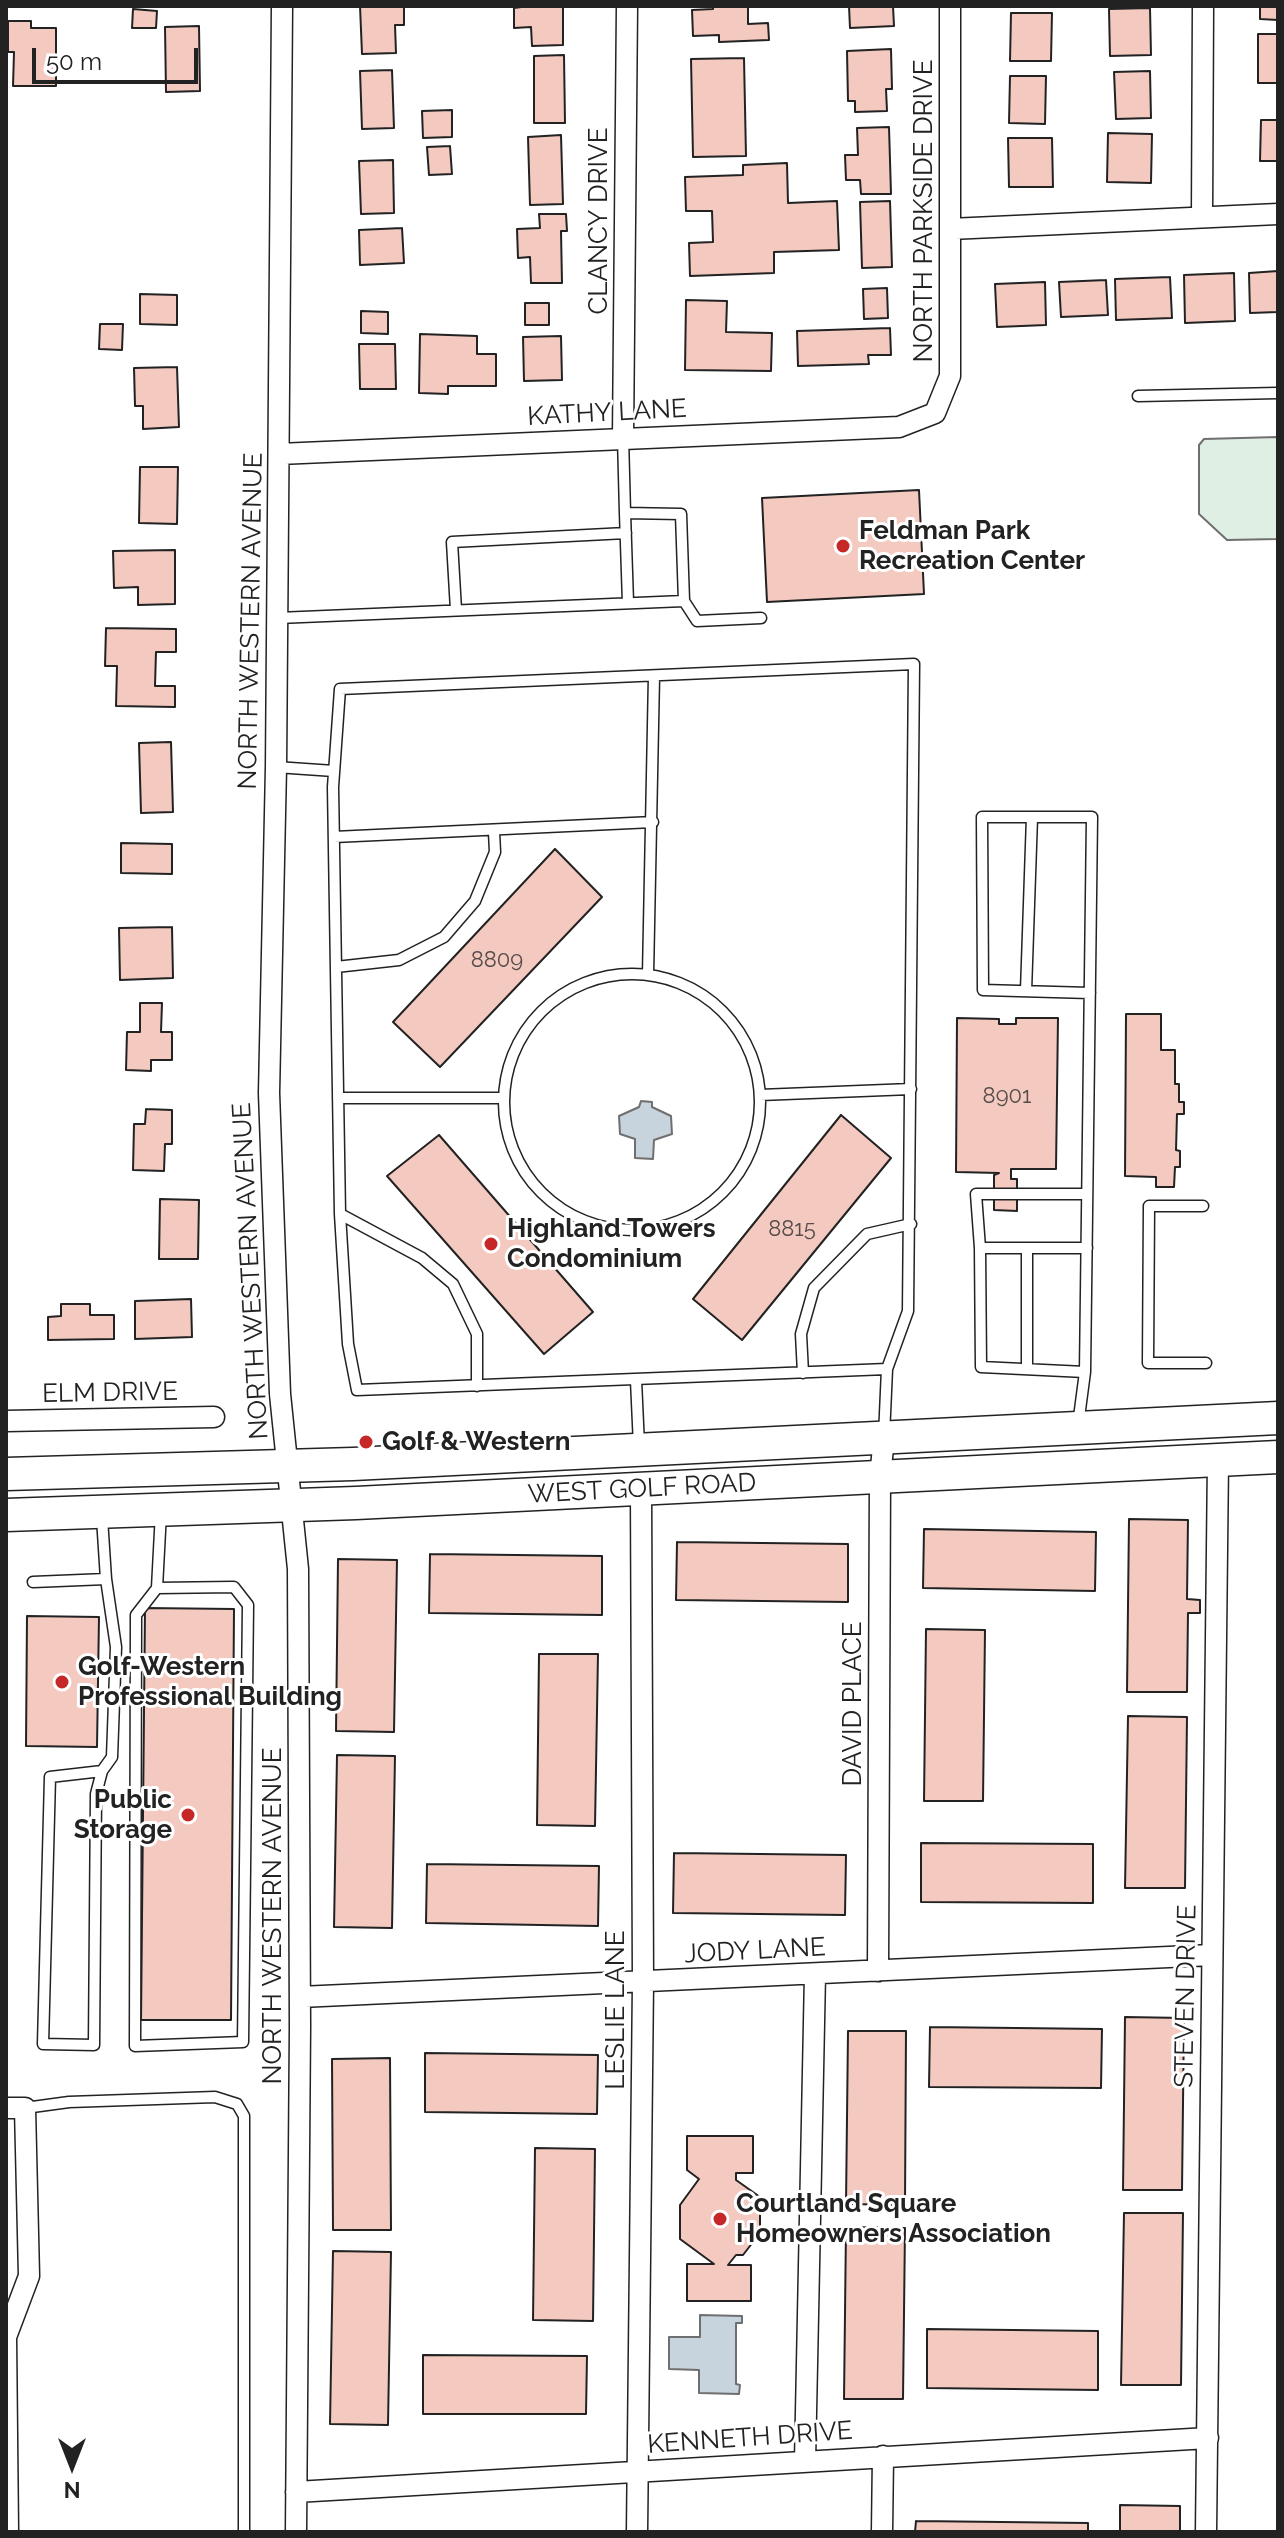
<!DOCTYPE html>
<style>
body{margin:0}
#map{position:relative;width:1284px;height:2538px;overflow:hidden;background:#fff;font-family:Raleway,sans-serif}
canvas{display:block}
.frame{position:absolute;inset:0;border:8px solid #222;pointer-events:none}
.north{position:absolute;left:32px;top:2426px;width:80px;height:80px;-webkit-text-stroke:6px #fff;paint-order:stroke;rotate:180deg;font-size:22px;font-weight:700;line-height:32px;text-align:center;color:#222}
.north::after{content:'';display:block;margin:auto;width:28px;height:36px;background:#222;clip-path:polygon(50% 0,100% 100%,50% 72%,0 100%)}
.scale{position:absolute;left:32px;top:48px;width:166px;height:36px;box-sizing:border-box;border:4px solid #222;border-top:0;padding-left:10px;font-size:24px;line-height:28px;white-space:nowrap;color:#222;-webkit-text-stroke:6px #fff;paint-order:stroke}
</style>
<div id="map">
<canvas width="1284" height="2538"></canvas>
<div class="frame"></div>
<div class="north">N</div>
<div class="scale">50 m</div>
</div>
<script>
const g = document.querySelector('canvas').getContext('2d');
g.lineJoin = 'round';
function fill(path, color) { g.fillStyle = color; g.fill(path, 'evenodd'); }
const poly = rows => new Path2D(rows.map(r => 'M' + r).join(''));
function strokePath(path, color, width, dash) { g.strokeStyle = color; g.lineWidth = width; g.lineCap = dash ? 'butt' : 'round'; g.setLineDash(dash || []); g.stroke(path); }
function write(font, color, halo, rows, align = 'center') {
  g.font = font + ' Raleway,sans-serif'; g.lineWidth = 6; g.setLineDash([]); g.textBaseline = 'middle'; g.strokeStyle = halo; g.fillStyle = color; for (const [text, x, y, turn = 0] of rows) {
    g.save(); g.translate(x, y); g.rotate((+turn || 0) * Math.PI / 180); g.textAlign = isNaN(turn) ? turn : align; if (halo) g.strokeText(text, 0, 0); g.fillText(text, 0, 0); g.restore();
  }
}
const green = poly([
 [1278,437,1278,539,1227,540,1199,514,1199,445,1204,439,1278,437]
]);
fill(green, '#e0efe3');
strokePath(green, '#6f6f6f', 2);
const water = poly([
 [641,1101,652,1102,652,1107,671,1116,672,1134,654,1140,653,1159,635,1158,635,1139,620,1134,619,1116,639,1107,641,1101],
 [700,2315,742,2316,742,2323,736,2323,736,2384,740,2385,739,2394,699,2393,699,2370,669,2369,669,2337,700,2337,700,2315]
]);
fill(water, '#c7d3dd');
strokePath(water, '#6f6f6f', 2);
const building = poly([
 [360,6,404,6,404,25,395,25,396,53,362,54,360,6],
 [529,6,563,6,563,45,532,46,531,27,514,28,514,8,529,6],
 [713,6,748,6,748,24,768,23,769,40,719,42,719,35,693,36,692,10,713,9,713,6],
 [849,6,893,6,894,26,850,28,849,6],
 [1260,6,1278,6,1278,20,1260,19,1260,6],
 [1150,8,1151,55,1110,56,1109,9,1150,8],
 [133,9,157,11,156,28,132,28,133,9],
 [1011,13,1052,13,1051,61,1010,61,1011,13],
 [8,21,31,21,31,28,56,28,56,86,13,86,14,52,8,52,8,21],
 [199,26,200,91,166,92,165,27,199,26],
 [1258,34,1278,34,1278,83,1258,83,1258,34],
 [891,49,892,89,886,89,887,111,855,112,855,101,848,101,847,51,891,49],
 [564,55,565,123,534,123,534,56,564,55],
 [744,58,746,156,693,157,691,59,744,58],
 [392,70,394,128,362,129,360,71,392,70],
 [1150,71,1151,118,1116,119,1114,72,1150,71],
 [1010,76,1046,76,1045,124,1009,123,1010,76],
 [452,110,452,137,423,138,422,111,452,110],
 [1261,120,1278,120,1278,161,1260,161,1261,120],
 [889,127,891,194,861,194,860,180,846,180,845,155,858,155,857,128,889,127],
 [1108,133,1152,134,1151,183,1107,182,1108,133],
 [561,135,563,204,530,205,528,137,561,135],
 [1008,138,1052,138,1053,187,1009,187,1008,138],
 [450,146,452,174,429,175,427,147,450,146],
 [393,160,394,213,361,214,359,161,393,160],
 [787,163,788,203,837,201,839,250,774,252,774,273,690,276,689,243,713,242,712,211,686,211,685,177,743,175,743,165,787,163],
 [890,201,892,267,862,268,860,202,890,201],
 [539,214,566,214,567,231,561,231,562,283,531,283,530,257,518,258,517,229,540,228,539,214],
 [402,228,404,263,360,265,359,230,402,228],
 [1278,271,1278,312,1250,313,1249,273,1278,271],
 [1234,273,1235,321,1185,323,1184,275,1234,273],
 [1170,277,1172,318,1116,320,1115,279,1170,277],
 [1106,280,1108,315,1061,317,1059,282,1106,280],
 [1045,282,1046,325,997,327,995,284,1045,282],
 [887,288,888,318,864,319,863,289,887,288],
 [140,294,177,295,177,325,140,324,140,294],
 [686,300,727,301,726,332,772,333,771,371,685,370,686,300],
 [525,303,549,303,549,325,525,325,525,303],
 [361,311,388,312,388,334,361,333,361,311],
 [100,324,123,324,122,350,99,349,100,324],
 [890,328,891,355,868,355,869,364,798,366,797,331,890,328],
 [420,334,477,336,477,354,496,354,496,386,448,386,448,394,419,393,420,334],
 [561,336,562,380,524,381,523,337,561,336],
 [359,344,395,344,396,389,360,389,359,344],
 [177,367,179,427,143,429,143,406,135,406,134,368,177,367],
 [140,467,178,467,177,524,139,523,140,467],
 [919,490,924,594,767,602,762,498,919,490],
 [175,550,175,604,138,605,138,587,114,588,113,551,175,550],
 [106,628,176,629,176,652,156,652,155,686,175,686,175,707,116,706,117,666,105,666,106,628],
 [171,742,173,812,141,813,139,743,171,742],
 [121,843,172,844,172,874,121,873,121,843],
 [555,849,602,897,440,1067,393,1022,555,849],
 [172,927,173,978,120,980,119,928,172,927],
 [140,1003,162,1003,161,1032,172,1032,172,1060,151,1060,151,1071,126,1070,127,1032,140,1032,140,1003],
 [1126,1014,1161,1014,1161,1050,1175,1050,1175,1084,1179,1084,1179,1102,1184,1102,1184,1114,1177,1114,1176,1150,1180,1151,1180,1167,1175,1167,1174,1187,1156,1187,1156,1177,1125,1176,1126,1014],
 [957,1018,999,1019,999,1024,1016,1024,1016,1018,1058,1018,1056,1169,1011,1169,1011,1179,1017,1179,1017,1211,994,1210,994,1175,999,1173,956,1172,957,1018],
 [146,1109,172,1110,172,1144,165,1144,164,1171,133,1170,134,1124,145,1124,146,1109],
 [841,1115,891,1158,742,1340,693,1299,841,1115],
 [439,1135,593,1312,544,1354,387,1176,439,1135],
 [160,1199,199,1200,198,1259,159,1259,160,1199],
 [191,1299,192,1337,135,1339,135,1301,191,1299],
 [61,1304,90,1304,90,1315,114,1315,114,1339,48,1340,48,1317,61,1316,61,1304],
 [1129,1519,1188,1520,1187,1599,1200,1600,1200,1613,1188,1613,1187,1692,1127,1692,1129,1519],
 [924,1529,1096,1532,1095,1591,923,1588,924,1529],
 [677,1542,848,1544,848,1602,676,1600,677,1542],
 [430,1554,602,1556,602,1615,429,1613,430,1554],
 [338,1559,397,1560,394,1732,336,1731,338,1559],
 [145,1608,234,1609,231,2020,141,2020,145,1608],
 [27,1616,99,1617,97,1747,26,1746,27,1616],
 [926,1629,985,1630,983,1801,924,1801,926,1629],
 [539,1654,598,1654,595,1826,537,1825,539,1654],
 [1128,1716,1187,1717,1185,1888,1125,1888,1128,1716],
 [337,1755,395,1756,392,1928,334,1927,337,1755],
 [921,1843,1093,1844,1093,1903,921,1902,921,1843],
 [674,1853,846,1855,845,1915,673,1913,674,1853],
 [427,1864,599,1866,598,1926,426,1923,427,1864],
 [1125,2017,1184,2018,1182,2190,1123,2190,1125,2017],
 [930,2027,1102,2029,1101,2088,929,2087,930,2027],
 [848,2031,906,2031,905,2205,846,2204,848,2031],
 [425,2053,598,2055,597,2114,425,2112,425,2053],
 [390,2058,391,2230,333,2230,332,2059,390,2058],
 [687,2136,753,2136,753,2173,736,2173,736,2180,760,2197,760,2233,743,2255,736,2255,728,2265,751,2265,751,2301,687,2301,687,2264,714,2264,680,2239,680,2205,699,2179,687,2170,687,2136],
 [535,2148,595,2149,593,2321,533,2320,535,2148],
 [1124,2213,1183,2213,1181,2385,1121,2385,1124,2213],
 [846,2227,905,2228,903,2399,844,2399,846,2227],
 [333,2251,391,2252,388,2425,330,2424,333,2251],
 [927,2329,1098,2331,1098,2390,927,2388,927,2329],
 [423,2355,587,2356,586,2414,423,2414,423,2355],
 [1120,2505,1180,2506,1180,2532,1120,2532,1120,2505],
 [916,2521,1088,2523,1088,2532,915,2532,916,2521]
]);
fill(building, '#f3c9c0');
strokePath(building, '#222', 2);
const service = poly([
 [1138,396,1278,393],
 [625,513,628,603],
 [684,601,697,621,761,618],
 [456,610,452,542,626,533],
 [278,618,684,601,681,514,625,513,623,437],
 [276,767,334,771],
 [334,837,653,822],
 [336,967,399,960,444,937,475,901,495,852,494,832],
 '504 1102a128 128 0 1 1 256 0a128 128 0 1 1-256 0Z',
 [648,975,654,676],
 [1026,991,1032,817],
 [760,1095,911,1089],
 [338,1098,503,1098],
 [1203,1206,1149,1206,1148,1363,1206,1363],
 [340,1214,422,1258,453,1284,477,1334,477,1386],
 [980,1248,976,1194,1087,1194],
 [1027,1369,1027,1248],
 [1085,1372,981,1367,980,1248,1087,1248],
 [803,1373,801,1334,814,1288,867,1234,911,1224],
 [636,1380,639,1446],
 [1078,1425,1085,1372,1092,817,982,817,983,990,1090,993],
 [884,1436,887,1369,908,1311,914,664,340,689,333,787,340,1214,348,1344,357,1390,887,1369],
 [33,1582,106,1579,102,1518],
 [157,1588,136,1615,135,2046,243,2042,248,1605,234,1587,157,1588,161,1512],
 [102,1771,50,1777,43,2044,94,2045,96,1794,102,1771,112,1757,116,1647,106,1579],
 [25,2108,69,2102,215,2097,237,2104,244,2116,244,2532]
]);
const minor = poly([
 [282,6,276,767,269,1093,280,1394,298,1569,300,2026,296,2532],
 [1202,217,1203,6],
 [950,229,1278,214],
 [623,437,627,6],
 [279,454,899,427,935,413,950,376,950,6],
 [6,1421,214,1417],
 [878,1971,880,1477,884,1438],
 [300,1997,1212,1955],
 [6,2108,25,2108,29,2276,6,2337,8,2532],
 [805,2461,815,1974],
 [296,2492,1208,2438],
 [637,2532,643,1982,641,1489],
 [882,2532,883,2456],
 [1206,2532,1218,1460]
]);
const primary = poly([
 [6,1474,353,1464,1278,1418],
 [6,1515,356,1503,1278,1457]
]);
strokePath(service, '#222', 13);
strokePath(minor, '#222', 23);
strokePath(primary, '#222', 35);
strokePath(service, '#fff', 10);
strokePath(minor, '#fff', 20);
strokePath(primary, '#fff', 32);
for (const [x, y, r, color] of [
 [843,546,8,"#c62828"],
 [491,1244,8,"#c62828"],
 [366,1442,8,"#c62828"],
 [62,1682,8,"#c62828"],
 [188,1815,8,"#c62828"],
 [720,2219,8,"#c62828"]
]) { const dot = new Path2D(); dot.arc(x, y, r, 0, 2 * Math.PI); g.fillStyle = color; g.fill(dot); strokePath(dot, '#fff', 3); }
write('22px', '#564c4a', null, [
 ["8809",497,960],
 ["8901",1007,1096],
 ["8815",792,1229]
]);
write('26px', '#222', '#fff', [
 ["NORTH PARKSIDE DRIVE",924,211,-90],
 ["CLANCY DRIVE",599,221,-90],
 ["KATHY LANE",607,413,-3],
 ["NORTH WESTERN AVENUE",251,621,-89],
 ["NORTH WESTERN AVENUE",251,1271,-93],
 ["ELM DRIVE",110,1393,-1],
 ["WEST GOLF ROAD",642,1489,-3],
 ["DAVID PLACE",853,1704,-90],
 ["NORTH WESTERN AVENUE",273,1916,-90],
 ["JODY LANE",755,1951,-3],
 ["STEVEN DRIVE",1186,1996,-89],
 ["LESLIE LANE",616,2010,-90],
 ["KENNETH DRIVE",750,2438,-4]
]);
write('bold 26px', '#222', '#fff', [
 ["Feldman Park",859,531],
 ["Recreation Center",859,561],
 ["Highland Towers",507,1229],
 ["Condominium",507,1259],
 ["Golf & Western",382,1442],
 ["Golf-Western",78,1667],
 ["Professional Building",78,1697],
 ["Public",172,1800,"right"],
 ["Storage",172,1830,"right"],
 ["Courtland Square",736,2204],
 ["Homeowners Association",736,2234]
], 'left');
</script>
